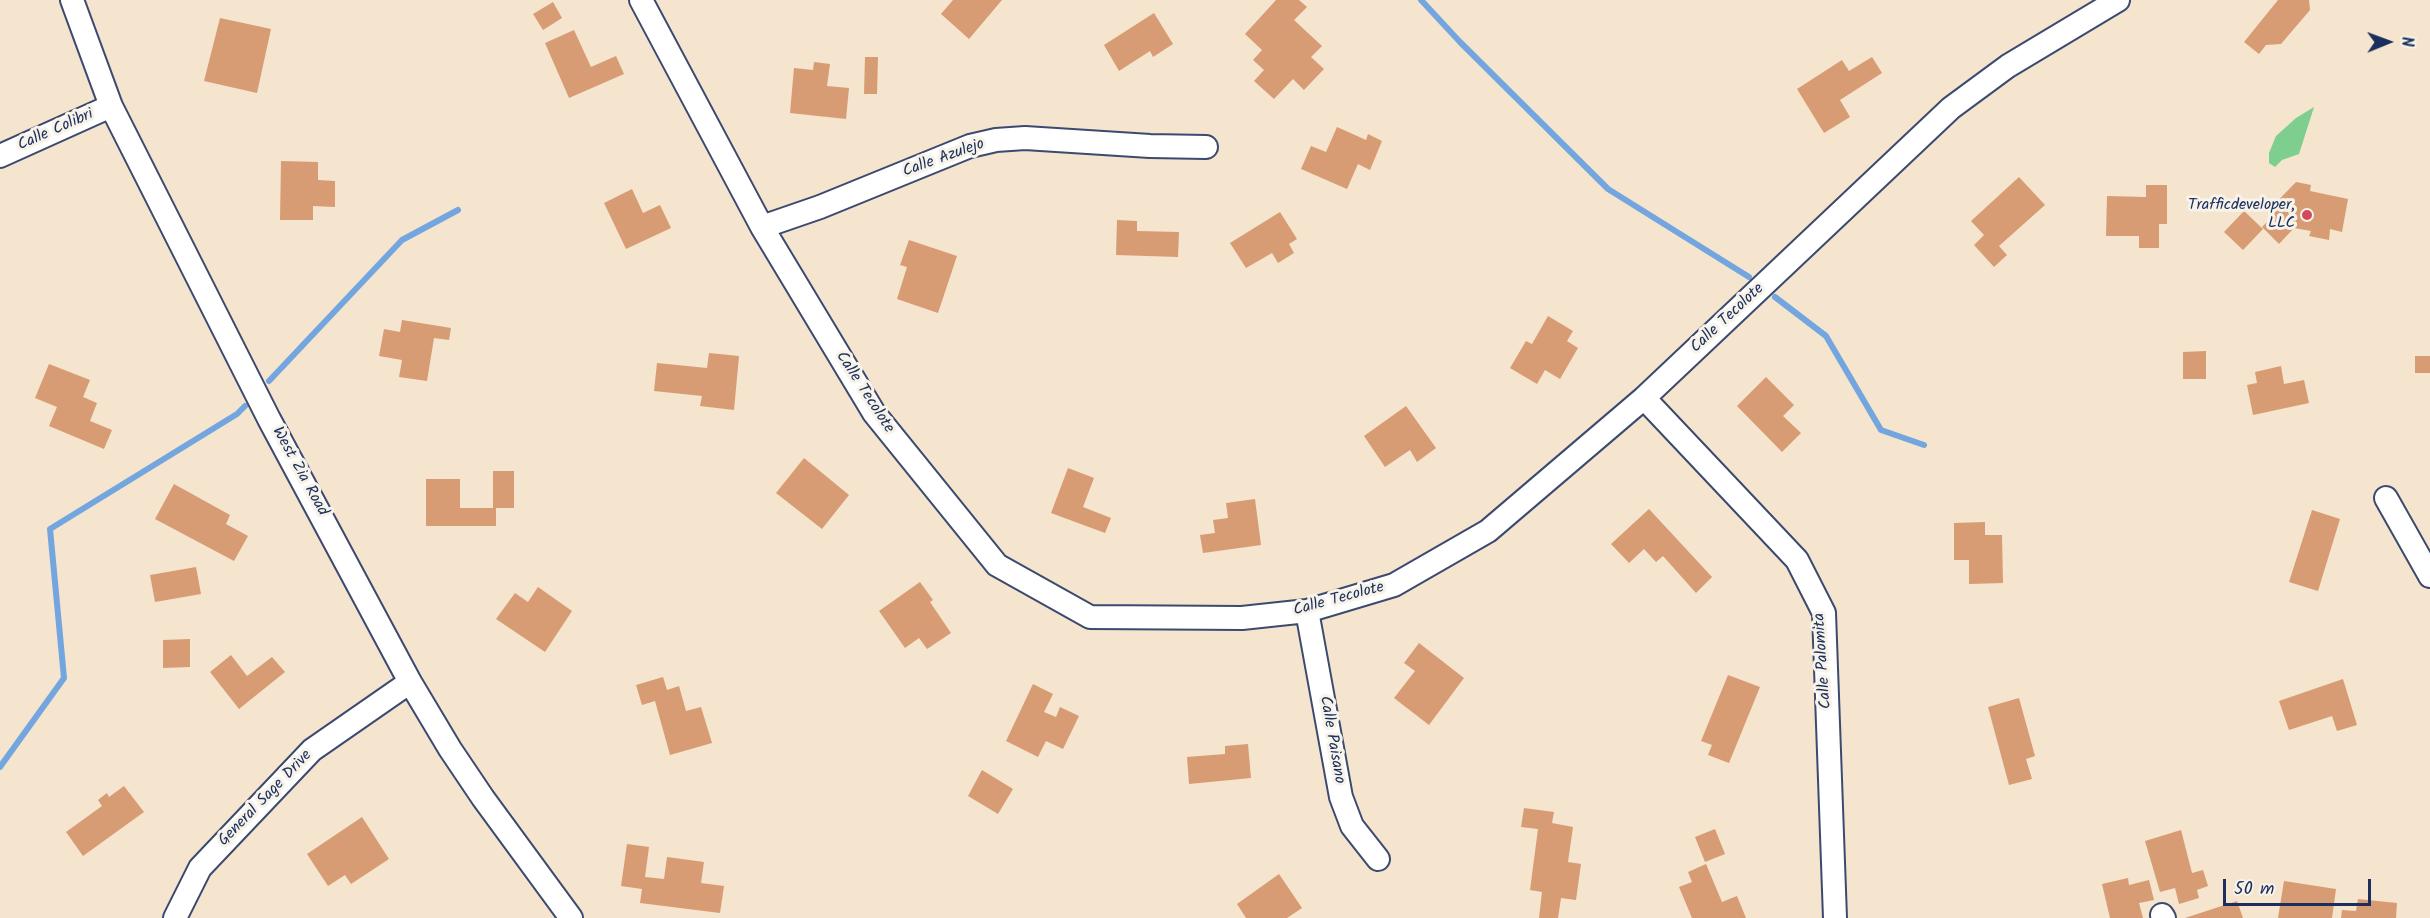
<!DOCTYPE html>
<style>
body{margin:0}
#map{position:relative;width:2430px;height:918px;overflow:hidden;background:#f5e4ce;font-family:Kalam,sans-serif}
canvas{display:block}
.north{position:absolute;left:2358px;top:12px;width:60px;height:60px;-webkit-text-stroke:4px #f7f3e8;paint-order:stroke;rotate:89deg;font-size:16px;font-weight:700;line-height:24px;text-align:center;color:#1b2f5e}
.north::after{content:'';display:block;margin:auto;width:21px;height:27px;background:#1b2f5e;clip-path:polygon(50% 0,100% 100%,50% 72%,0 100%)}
.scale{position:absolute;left:2223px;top:879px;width:148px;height:27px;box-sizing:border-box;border:3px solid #1b2f5e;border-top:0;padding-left:8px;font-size:18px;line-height:21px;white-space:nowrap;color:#1b2f5e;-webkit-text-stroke:4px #f7f3e8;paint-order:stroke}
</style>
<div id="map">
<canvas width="2430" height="918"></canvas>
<div class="north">N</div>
<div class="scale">50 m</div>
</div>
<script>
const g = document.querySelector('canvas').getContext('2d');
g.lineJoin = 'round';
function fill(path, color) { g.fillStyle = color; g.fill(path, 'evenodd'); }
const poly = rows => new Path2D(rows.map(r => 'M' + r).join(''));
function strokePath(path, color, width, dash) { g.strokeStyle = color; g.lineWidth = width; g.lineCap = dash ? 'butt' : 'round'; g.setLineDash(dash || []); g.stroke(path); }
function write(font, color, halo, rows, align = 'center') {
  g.font = font + ' Kalam,sans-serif'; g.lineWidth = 6; g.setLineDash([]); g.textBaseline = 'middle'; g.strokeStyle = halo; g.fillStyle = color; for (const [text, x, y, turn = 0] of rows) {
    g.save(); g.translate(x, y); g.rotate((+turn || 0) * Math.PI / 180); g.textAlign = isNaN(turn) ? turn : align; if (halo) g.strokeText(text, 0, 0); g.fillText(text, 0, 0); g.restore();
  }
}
fill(poly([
 [2314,107,2299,154,2282,160,2275,167,2269,163,2269,153,2276,136,2296,118]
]), '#7dce8f');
strokePath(poly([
 [1421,0,1460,42,1608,189,1749,277],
 [1775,297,1826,336,1881,430,1924,445],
 [269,381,402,240,458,210],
 [0,767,64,678,50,529,237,414,245,406]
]), '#73a6df', 6);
fill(poly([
 [953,0,1002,0,969,39,941,14],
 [1276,0,1299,0,1307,7,1294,20,1322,46,1311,57,1324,69,1304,90,1293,79,1274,99,1254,81,1264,70,1253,60,1262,50,1245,34],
 [2278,0,2309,0,2310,10,2281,44,2266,45,2259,54,2244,42],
 [553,2,562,18,543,30,533,14],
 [1154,13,1173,44,1153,57,1150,51,1119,71,1104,45],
 [220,18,271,29,257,93,204,81],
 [574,30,591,67,616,56,624,74,569,98,545,43],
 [865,57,878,57,877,94,864,94],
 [1872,57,1882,73,1840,100,1850,117,1824,133,1797,89,1842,60,1849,71],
 [814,62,830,64,827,86,849,88,846,119,790,113,794,68,813,70],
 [1337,127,1366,140,1368,134,1382,141,1370,170,1358,164,1347,189,1301,169,1311,146,1326,152],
 [281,161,318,162,318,180,335,181,335,207,313,206,313,220,280,220],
 [2019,177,2045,205,1999,246,2007,255,1994,267,1974,245,1984,235,1971,221],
 [2296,182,2311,185,2310,191,2348,199,2342,232,2330,229,2329,240,2309,236,2311,231,2294,228,2279,244,2262,227,2272,217,2267,212],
 [2146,185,2167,185,2167,224,2159,224,2159,248,2139,248,2139,236,2106,236,2107,196,2146,197],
 [632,189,643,213,660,205,671,228,626,249,604,203],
 [2244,211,2263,229,2243,250,2224,232],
 [1280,212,1297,239,1289,244,1294,253,1278,263,1272,253,1246,268,1230,243],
 [1117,220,1137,221,1137,231,1179,232,1178,257,1116,255],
 [909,240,957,256,938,313,897,299,907,267,900,265],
 [1548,316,1573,331,1567,341,1578,348,1560,379,1545,370,1537,384,1510,368,1526,341,1532,344],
 [402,320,451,328,449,340,434,338,427,381,399,377,402,360,379,356,384,329,400,332],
 [2206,351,2206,379,2183,379,2183,352],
 [709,353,739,356,734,410,700,406,702,396,654,391,657,363,707,368],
 [2415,356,2430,356,2430,373,2415,373],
 [49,364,90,380,83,397,97,403,90,421,112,430,104,449,49,426,57,407,35,398],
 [2281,366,2284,384,2304,380,2309,403,2253,415,2247,385,2257,383,2255,372],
 [1766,377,1794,405,1783,416,1801,433,1782,452,1737,406],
 [1406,406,1436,448,1417,462,1410,450,1385,467,1364,436],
 [804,458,849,495,822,529,776,493],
 [1068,468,1094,478,1083,507,1111,518,1105,533,1051,513],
 [493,471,514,471,514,508,496,508,496,526,426,526,426,479,460,479,460,508,493,508],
 [174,484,230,515,226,524,248,536,234,561,155,519],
 [1255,499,1261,545,1203,553,1200,535,1215,533,1213,520,1228,518,1226,503],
 [1649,509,1712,577,1696,593,1663,556,1656,562,1644,549,1629,563,1611,544],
 [2312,510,2340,519,2318,591,2289,582],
 [1985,522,1985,535,2002,535,2003,583,1969,584,1969,560,1954,560,1954,523],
 [196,567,201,594,155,602,150,575],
 [920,582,933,600,930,602,951,633,927,649,919,638,905,648,879,611],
 [538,587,572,611,545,652,496,619,515,593,528,602],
 [190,639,190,667,163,668,163,640],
 [1419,643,1464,678,1429,725,1394,698,1415,671,1404,663],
 [231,655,247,676,272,657,285,672,239,709,210,672],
 [1728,675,1760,687,1729,763,1708,755,1712,745,1701,741],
 [663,677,667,690,679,686,686,711,701,707,712,743,670,755,655,701,642,705,636,685],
 [2343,679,2357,725,2337,731,2332,716,2289,730,2279,701],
 [1033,684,1053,694,1044,712,1056,717,1060,707,1079,716,1063,749,1046,741,1038,757,1006,741],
 [2019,698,2035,756,2026,759,2032,779,2009,785,1988,707],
 [1248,744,1251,778,1189,784,1187,757,1225,754,1225,746],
 [982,770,1013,789,998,814,968,796],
 [124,786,144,812,83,856,66,832,102,806,98,800,107,793,109,797],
 [1524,808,1554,812,1552,823,1573,827,1568,862,1581,864,1576,900,1561,898,1558,918,1539,918,1542,892,1530,890,1538,829,1521,827],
 [362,817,389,859,351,884,345,875,328,886,307,854],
 [1715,829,1725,854,1705,862,1695,837],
 [2181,830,2192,873,2203,870,2208,886,2197,890,2199,898,2179,904,2175,888,2160,892,2145,841],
 [627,844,649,847,645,877,664,879,667,857,704,862,701,883,724,886,720,913,640,903,642,889,621,886],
 [1706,864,1722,902,1737,896,1746,918,1692,918,1679,887,1692,882,1688,872],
 [1279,874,1302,908,1287,918,1246,918,1237,904],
 [2128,878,2129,885,2149,880,2154,900,2139,903,2143,918,2110,918,2102,884],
 [2284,881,2336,889,2332,918,2278,918],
 [2358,899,2397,903,2396,918,2341,918,2342,910,2356,911],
 [2237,901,2243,918,2185,918]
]), '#d79c73');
const street = poly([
 [72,0,111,106,269,419,410,682,450,749,483,798,571,918],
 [641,0,762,227,874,413,997,565,1090,617,1242,618,1307,611,1394,585,1488,531,1644,398,1951,108,2008,66,2118,0],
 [0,156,111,106],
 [762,227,820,207,970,146,996,140,1025,138,1150,146,1206,147],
 [1644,398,1797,560,1824,613,1835,918],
 [2386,498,2430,576],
 [1307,611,1341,797,1352,826,1378,859],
 [2162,915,2164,918],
 [175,918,200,868,312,750,410,682]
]);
strokePath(street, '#3c4a6f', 26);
strokePath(street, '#fff', 22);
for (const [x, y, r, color] of [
 [2307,215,6,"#d1495b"]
]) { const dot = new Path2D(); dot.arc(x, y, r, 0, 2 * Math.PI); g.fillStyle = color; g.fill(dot); strokePath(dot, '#f7f3e8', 2); }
write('16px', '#1b2f5e', '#f7f3e8', [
 ["Calle Colibri",56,131,-24],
 ["Calle Azulejo",944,159,-20],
 ["Calle Tecolote",1728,319,-43],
 ["Calle Tecolote",864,393,57],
 ["West Zia Road",299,472,61],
 ["Calle Tecolote",1339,600,-15],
 ["Calle Palomita",1824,661,-94],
 ["Calle Paisano",1331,740,80],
 ["General Sage Drive",266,799,-46]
]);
write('16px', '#1b2f5e', '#f7f3e8', [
 ["Trafficdeveloper,",2295,206],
 ["LLC",2295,224]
], 'right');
</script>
